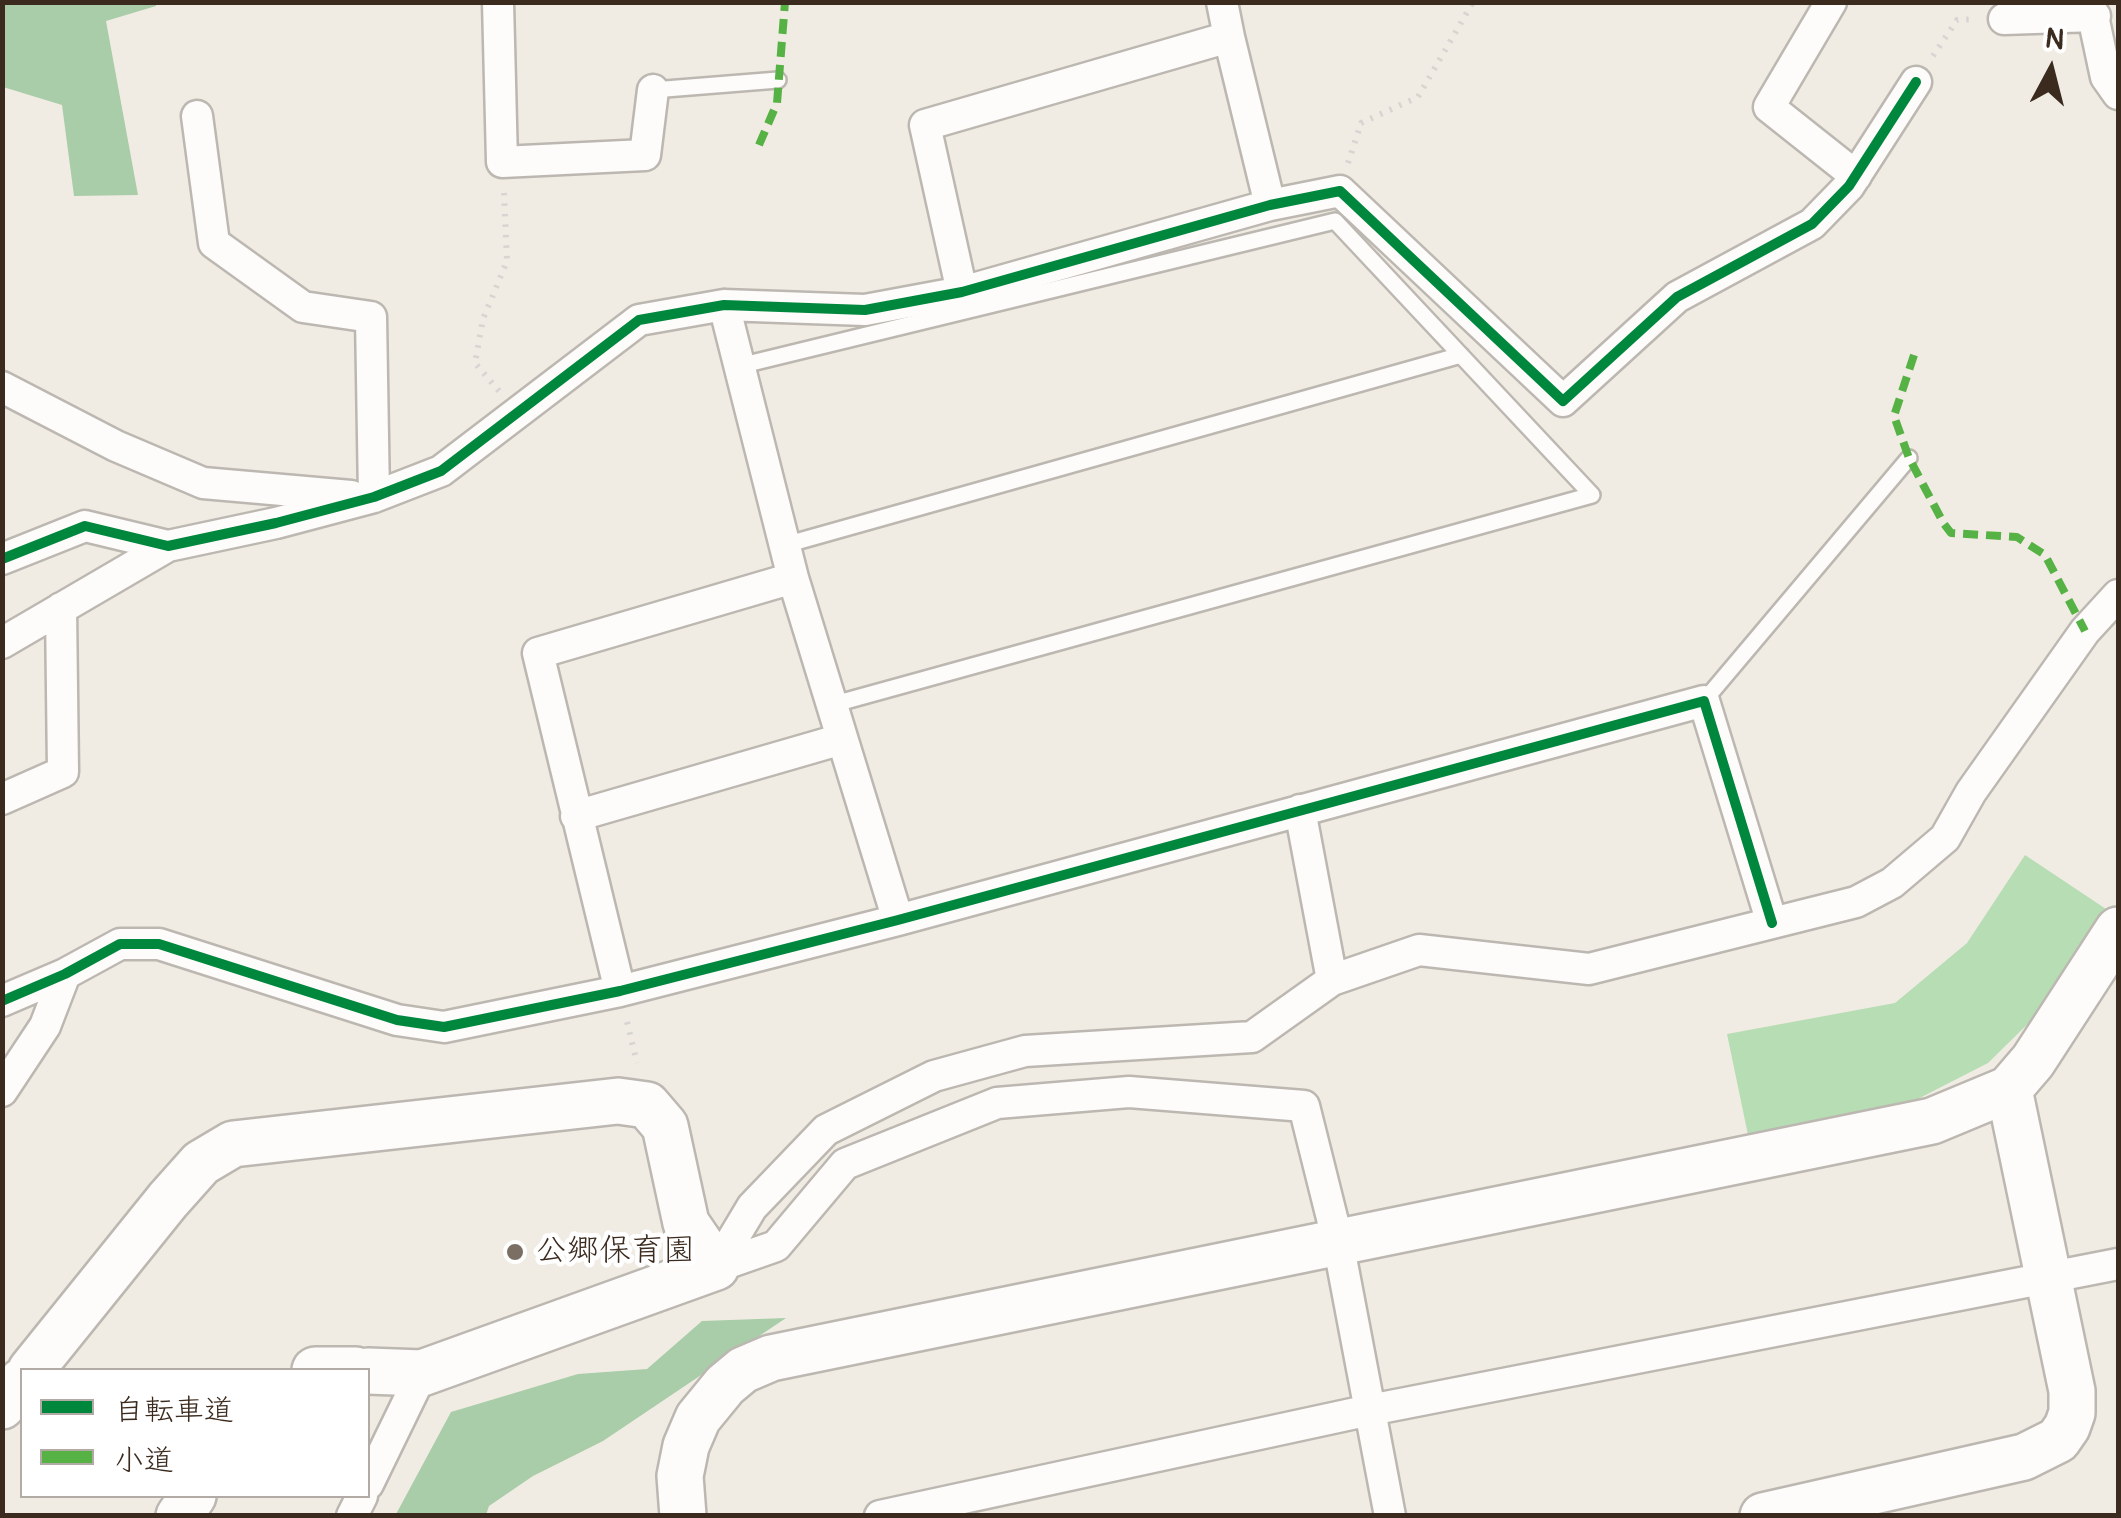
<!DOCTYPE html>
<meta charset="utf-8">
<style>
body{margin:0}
#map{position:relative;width:2121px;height:1518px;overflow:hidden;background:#f1ece3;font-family:Pangolin,"Klee One",sans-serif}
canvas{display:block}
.frame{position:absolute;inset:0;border:5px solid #3b2a1e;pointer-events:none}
.legend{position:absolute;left:20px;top:1368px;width:350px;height:130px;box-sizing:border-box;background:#fff;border:2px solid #b1aaa5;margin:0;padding:12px 18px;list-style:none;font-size:30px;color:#3b2a1e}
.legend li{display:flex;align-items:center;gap:20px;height:50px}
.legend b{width:50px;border:2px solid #b1aaa5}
.north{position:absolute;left:2001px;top:20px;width:100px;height:100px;-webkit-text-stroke:8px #fff;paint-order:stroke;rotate:7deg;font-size:28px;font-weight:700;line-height:40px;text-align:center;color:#3b2a1e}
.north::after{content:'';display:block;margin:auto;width:35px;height:45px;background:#3b2a1e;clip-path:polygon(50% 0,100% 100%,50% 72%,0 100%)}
</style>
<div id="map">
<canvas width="2121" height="1518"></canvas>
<div class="frame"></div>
<ul class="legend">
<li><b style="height:12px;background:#00873e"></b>自転車道</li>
<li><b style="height:12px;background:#57b245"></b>小道</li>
</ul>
<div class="north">N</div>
</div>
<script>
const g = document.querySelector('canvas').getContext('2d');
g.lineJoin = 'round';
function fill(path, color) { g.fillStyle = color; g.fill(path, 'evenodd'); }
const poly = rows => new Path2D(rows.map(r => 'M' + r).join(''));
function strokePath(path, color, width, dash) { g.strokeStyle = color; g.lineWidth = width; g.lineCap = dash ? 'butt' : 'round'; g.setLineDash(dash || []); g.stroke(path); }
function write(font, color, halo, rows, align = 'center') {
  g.font = font + ' Pangolin,"Klee One",sans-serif'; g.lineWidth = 9; g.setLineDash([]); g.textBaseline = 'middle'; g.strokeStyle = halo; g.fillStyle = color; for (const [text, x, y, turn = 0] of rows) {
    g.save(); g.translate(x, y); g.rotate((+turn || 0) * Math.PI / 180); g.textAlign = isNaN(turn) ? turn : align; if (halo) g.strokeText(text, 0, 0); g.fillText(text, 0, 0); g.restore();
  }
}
fill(poly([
 [2025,855,2106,909,2045,1007,1988,1063,1910,1103,1748,1135,1727,1034,1895,1003,1967,943]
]), '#b7ddb4');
fill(poly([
 [2,3,156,3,156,6,106,21,138,195,74,196,62,105,3,87],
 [786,1318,603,1441,533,1476,489,1506,486,1515,395,1516,451,1412,578,1374,647,1369,702,1321]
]), '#a8cda8');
const lane = poly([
 [653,90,778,80],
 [739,366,1335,221,1592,495,831,705],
 [785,545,1461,355],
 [1704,701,1909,458]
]);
const street = poly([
 [498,2,502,162,645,155,653,90],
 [1222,2,1229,37],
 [1831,2,1769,107,1856,176],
 [2090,2,2106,77,2118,94],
 [2004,19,2095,16],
 [197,116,214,243,303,307,371,317,374,497],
 [962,292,925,125,1229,37,1270,205],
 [724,305,793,578,898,920],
 [2,387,116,446,203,483,351,496],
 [2,559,85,526,168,546,276,523,374,497,441,471,639,320,724,305,865,310,962,292,1270,205,1340,191,1563,401,1677,297,1812,224,1849,186,1916,82],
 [2,643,168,546],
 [2,799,63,772,61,608],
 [1300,810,1332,980],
 [576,816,842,739],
 [620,991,538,653,793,578],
 [2,1001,65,974,120,944,159,944,397,1020,444,1027,620,991,898,920,1704,701,1772,923],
 [2,1091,45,1026,65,974],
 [716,1267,752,1207,826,1130,934,1076,1025,1051,1252,1037,1332,980,1419,950,1589,969,1856,902,1892,883,1945,838,1971,792,2085,631,2118,595],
 [716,1267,776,1246,845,1164,997,1103,1129,1092,1304,1106,1338,1242,1390,1516],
 [368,1484,422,1373],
 [352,1516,362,1496],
 [880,1516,1370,1410,2118,1264]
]);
const secondary = poly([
 [31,1370,168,1200,201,1163,233,1144,618,1101,647,1105,665,1126,686,1223,716,1267,422,1373,368,1371],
 [315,1370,356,1370],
 [2,1406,22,1381],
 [179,1516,193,1496],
 [683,1516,680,1476,686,1446,698,1418,725,1385,743,1370,771,1358,1932,1121,2009,1089,2033,1061,2118,930],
 [1763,1516,2024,1457,2058,1440,2067,1427,2072,1413,2072,1391,2009,1089]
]);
strokePath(lane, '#bcb7b0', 20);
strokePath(street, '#bcb7b0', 35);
strokePath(secondary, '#bcb7b0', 50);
strokePath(poly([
 [1933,56,1957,20,1976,19],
 [1348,163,1361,123,1418,97,1473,2],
 [499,391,475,363,483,319,507,261,504,193],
 [627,1022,637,1063]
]), '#d7d5d2', 6, [2.5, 8]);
strokePath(lane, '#fdfcfb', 15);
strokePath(street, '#fdfcfb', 30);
strokePath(secondary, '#fdfcfb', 45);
strokePath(poly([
 [759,145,777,103,785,2],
 [1914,355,1894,416,1909,458,1944,524,1951,533,2017,537,2045,555,2085,631]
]), '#57b245', 8, [15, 8]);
strokePath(poly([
 [2,559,85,526,168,546,276,523,374,497,441,471,639,320,724,305,865,310,962,292,1270,205,1340,191,1563,401,1677,297,1812,224,1849,186,1916,82],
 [2,1001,65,974,120,944,159,944,397,1020,444,1027,620,991,898,920,1704,701,1772,923]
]), '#00873e', 10);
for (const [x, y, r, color] of [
 [515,1252,10,"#7b6e63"]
]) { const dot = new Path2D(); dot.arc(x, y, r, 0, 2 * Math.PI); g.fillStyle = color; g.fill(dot); strokePath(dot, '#fff', 4); }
write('32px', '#3b2a1e', '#fff', [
 ["公郷保育園",535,1252]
], 'left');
</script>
